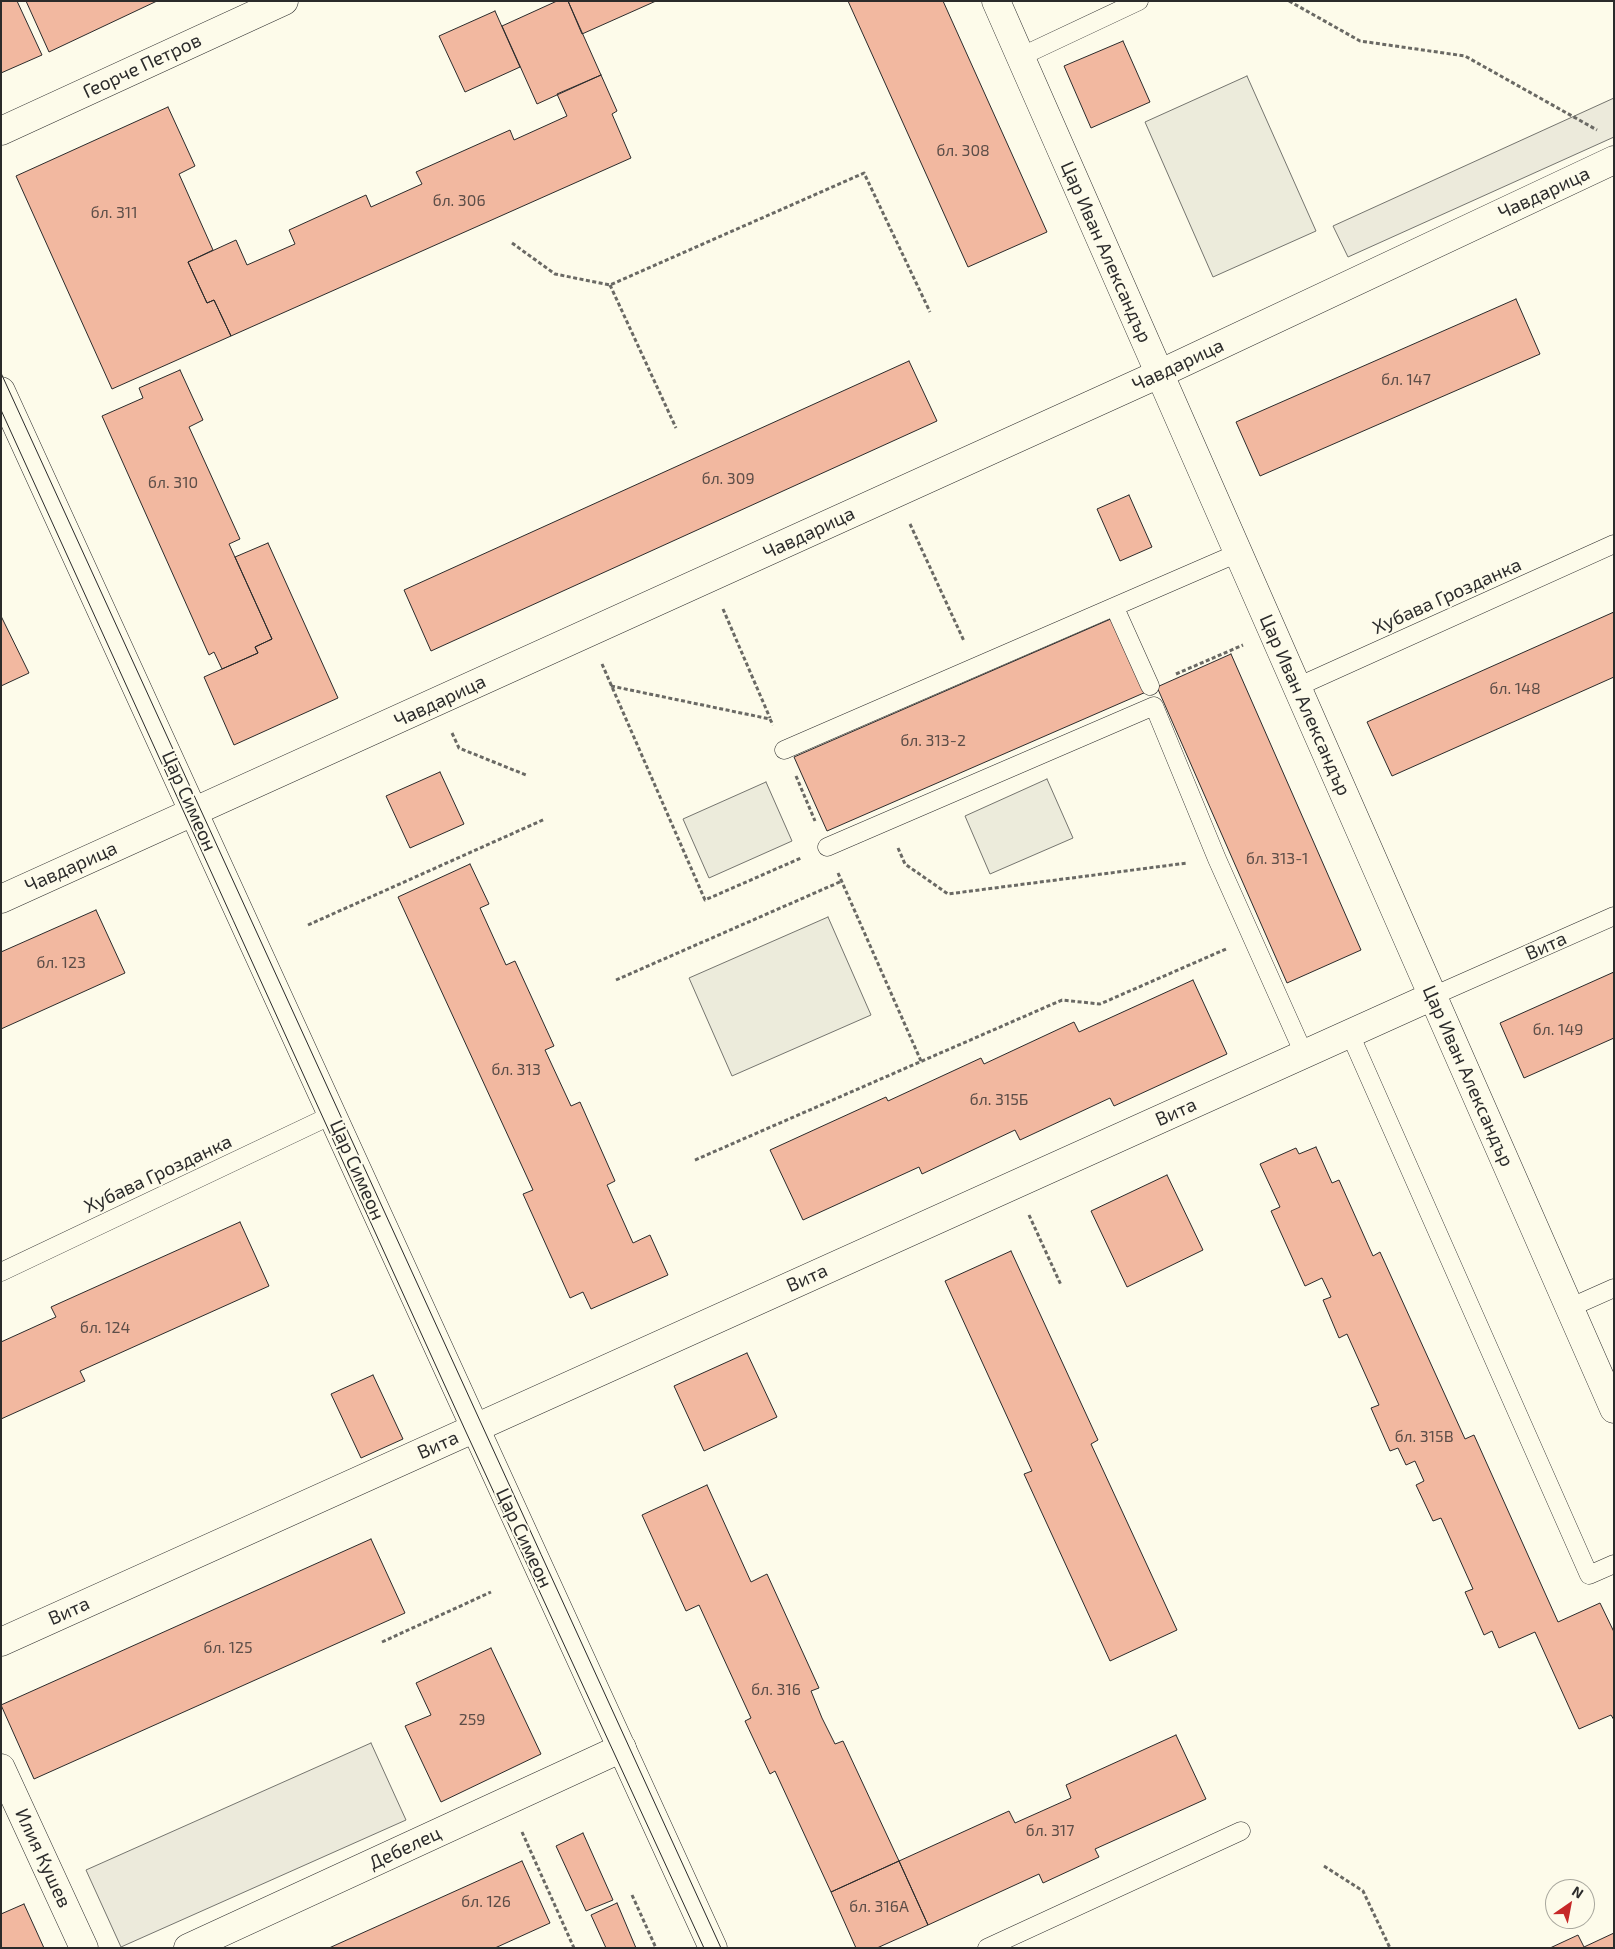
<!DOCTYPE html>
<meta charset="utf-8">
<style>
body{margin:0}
#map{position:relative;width:1615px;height:1949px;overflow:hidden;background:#fdfbea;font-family:"Exo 2",sans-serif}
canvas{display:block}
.frame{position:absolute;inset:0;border:2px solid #2b2b2b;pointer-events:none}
.north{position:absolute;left:1545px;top:1879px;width:50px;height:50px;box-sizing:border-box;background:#fdfbea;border:1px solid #a9a89e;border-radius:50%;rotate:33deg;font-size:14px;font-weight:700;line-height:20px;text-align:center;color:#2b2b2b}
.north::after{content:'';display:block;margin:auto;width:18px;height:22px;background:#c62828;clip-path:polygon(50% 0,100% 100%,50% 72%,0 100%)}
</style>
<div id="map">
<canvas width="1615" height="1949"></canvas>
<div class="frame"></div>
<div class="north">N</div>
</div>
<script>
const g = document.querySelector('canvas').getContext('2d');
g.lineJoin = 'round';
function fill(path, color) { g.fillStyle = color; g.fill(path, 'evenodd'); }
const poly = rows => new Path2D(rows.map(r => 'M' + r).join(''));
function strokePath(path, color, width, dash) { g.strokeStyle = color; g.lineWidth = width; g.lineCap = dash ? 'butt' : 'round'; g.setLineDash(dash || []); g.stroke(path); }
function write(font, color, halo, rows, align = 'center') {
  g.font = font + ' "Exo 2",sans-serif'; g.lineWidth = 4; g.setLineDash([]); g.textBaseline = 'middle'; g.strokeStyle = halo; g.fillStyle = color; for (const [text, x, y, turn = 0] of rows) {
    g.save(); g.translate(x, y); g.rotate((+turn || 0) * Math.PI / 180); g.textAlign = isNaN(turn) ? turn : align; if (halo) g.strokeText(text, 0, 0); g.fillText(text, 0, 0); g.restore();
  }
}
const green = poly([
 [1247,76,1316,231,1213,277,1145,122,1247,76],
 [1047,779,1073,838,990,874,965,816,1047,779],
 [766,782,792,841,709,878,683,819,766,782],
 [828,917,871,1015,732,1076,689,978,828,917]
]);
fill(green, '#ecebdb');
strokePath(green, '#74746e', 1);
const parking = poly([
 [1614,98,1614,137,1348,257,1333,226,1614,98],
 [371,1743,406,1820,121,1947,86,1870,371,1743]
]);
fill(parking, '#eceadb');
strokePath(parking, '#74746e', 1);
const building = poly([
 [1,1,17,1,42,55,1,73,1,1],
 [26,1,157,1,49,52,26,1],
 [557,1,568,1,601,75,537,104,502,26,557,1],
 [568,1,656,1,582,34,568,1],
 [848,1,943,1,1047,232,968,267,848,1],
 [495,11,520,67,465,92,439,36,495,11],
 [1123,41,1150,102,1091,128,1064,66,1123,41],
 [601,75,617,111,612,114,631,158,231,336,214,300,207,303,188,262,236,240,247,265,295,244,289,230,366,195,371,207,422,184,416,172,510,130,514,140,567,116,557,94,601,75],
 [168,107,195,166,179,174,213,250,188,262,207,303,214,300,231,336,112,389,16,176,168,107],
 [1516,299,1540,354,1260,476,1236,422,1516,299],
 [909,361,937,421,431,651,404,590,909,361],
 [180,370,203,420,189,427,240,539,229,544,272,639,255,647,258,653,222,669,214,652,209,655,102,416,143,398,139,388,180,370],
 [1129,495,1152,547,1120,561,1097,509,1129,495],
 [268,543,338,698,234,745,204,677,258,653,255,647,272,639,235,557,268,543],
 [1614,612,1614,677,1392,776,1367,722,1614,612],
 [1,616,29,673,1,686,1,616],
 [1113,618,1146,692,827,831,794,757,1113,618],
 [1231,654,1361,950,1287,983,1157,687,1231,654],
 [440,772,464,824,410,848,386,796,440,772],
 [470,864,489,904,480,908,506,965,515,961,554,1046,545,1050,571,1106,580,1102,615,1181,607,1185,633,1243,650,1235,668,1275,591,1309,583,1292,570,1298,523,1194,533,1190,398,897,470,864],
 [96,910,125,973,1,1029,1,952,96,910],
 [1614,972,1614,1038,1524,1078,1500,1023,1614,972],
 [1193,980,1227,1054,1114,1106,1110,1098,1020,1140,1015,1130,922,1174,919,1167,803,1220,770,1150,886,1097,888,1101,981,1058,984,1064,1074,1022,1079,1032,1193,980],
 [1316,1147,1332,1183,1339,1180,1373,1256,1380,1252,1465,1439,1474,1435,1558,1622,1600,1603,1614,1632,1614,1720,1611,1715,1579,1729,1535,1632,1499,1648,1492,1631,1484,1635,1465,1592,1473,1589,1441,1518,1433,1521,1416,1485,1424,1481,1415,1461,1406,1465,1398,1448,1390,1451,1371,1408,1379,1405,1347,1334,1339,1338,1323,1300,1331,1297,1322,1278,1305,1286,1271,1211,1280,1207,1260,1164,1296,1148,1299,1154,1316,1147],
 [1167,1175,1203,1250,1127,1287,1091,1211,1167,1175],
 [240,1222,269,1286,80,1371,85,1381,1,1419,1,1342,56,1317,51,1307,240,1222],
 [1011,1251,1098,1440,1091,1444,1177,1630,1110,1661,1024,1474,1032,1471,945,1281,1011,1251],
 [747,1353,777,1417,704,1451,674,1386,747,1353],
 [373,1375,403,1439,361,1458,331,1394,373,1375],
 [707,1485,751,1582,767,1574,819,1688,811,1691,822,1718,835,1744,843,1741,899,1861,831,1892,775,1771,770,1774,745,1721,751,1718,699,1605,686,1611,642,1515,707,1485],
 [371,1539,405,1613,34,1779,1,1705,371,1539],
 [491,1648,541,1754,441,1802,405,1726,431,1715,416,1683,491,1648],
 [1176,1735,1206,1799,1095,1849,1099,1857,1043,1883,1039,1874,928,1925,899,1861,1009,1811,1015,1823,1071,1798,1066,1785,1176,1735],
 [583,1833,613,1900,586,1911,556,1846,583,1833],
 [522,1861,550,1923,495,1948,329,1948,522,1861],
 [899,1861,928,1925,877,1948,856,1948,831,1892,899,1861],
 [617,1903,636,1948,606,1948,591,1915,617,1903],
 [24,1904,44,1948,1,1948,1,1914,24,1904],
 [1614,1933,1614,1948,1550,1948,1578,1935,1584,1947,1614,1933]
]);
fill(building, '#f2b8a0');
strokePath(building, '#2b2b2b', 1);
const lane = poly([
 [1020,57,1139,1],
 [1115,608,1150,686],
 [1297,687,1614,544],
 [784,750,1238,553],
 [827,847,1154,706,1217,859,1304,1054],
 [1433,996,1614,916],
 [1350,1034,1589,1575,1614,1564],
 [1,1272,332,1115],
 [1569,1308,1614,1288],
 [987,1948,1241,1831]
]);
const street = poly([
 [996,1,1614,1409],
 [1,131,284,1],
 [1,899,1159,374,1614,160],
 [1,1642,1433,996],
 [1,1768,84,1948],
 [188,1948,622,1748]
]);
const secondary = poly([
 [1,391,713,1948]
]);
strokePath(lane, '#2b2b2b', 19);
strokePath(street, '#2b2b2b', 29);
strokePath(secondary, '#2b2b2b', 29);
strokePath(poly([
 [1289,1,1360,41,1465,56,1597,130],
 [512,243,555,274,610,285,864,173,930,312],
 [610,285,676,428],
 [910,524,964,641],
 [723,609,770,718],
 [602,664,705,900,801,858],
 [1176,674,1243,645],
 [611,686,770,719,773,725],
 [452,733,459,748,526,775],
 [796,776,815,821],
 [898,848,905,864,948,894,1187,863],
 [838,873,921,1061],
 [308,925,545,819],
 [616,980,842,881],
 [695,1160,1062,1000,1100,1004,1226,949],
 [1029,1215,1061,1285],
 [382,1642,491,1592],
 [522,1832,574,1948],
 [1324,1866,1363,1891,1390,1948],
 [632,1895,656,1948]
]), '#6a6964', 3, [4, 2.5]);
strokePath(lane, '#fdfbea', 18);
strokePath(street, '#fdfbea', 28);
strokePath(secondary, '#fdfbea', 28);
strokePath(poly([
 [1,373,721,1948],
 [1,410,466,1432,704,1948]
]), '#2b2b2b', 1);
write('16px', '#5d4e48', null, [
 ["бл. 308",963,151],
 ["бл. 306",459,201],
 ["бл. 311",114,213],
 ["бл. 147",1406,380],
 ["бл. 309",728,479],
 ["бл. 310",173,483],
 ["бл. 148",1515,689],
 ["бл. 313-2",933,741],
 ["бл. 313-1",1277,859],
 ["бл. 123",61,963],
 ["бл. 149",1558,1030],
 ["бл. 313",516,1070],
 ["бл. 315Б",999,1100],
 ["бл. 124",105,1328],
 ["бл. 315В",1424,1437],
 ["бл. 125",228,1648],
 ["бл. 316",776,1690],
 ["259",472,1720],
 ["бл. 317",1050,1831],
 ["бл. 126",486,1902],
 ["бл. 316А",879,1907]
]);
write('19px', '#2b2b2b', '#fdfbea', [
 ["Георче Петров",142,66,-25],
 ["Чавдарица",1544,193,-25],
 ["Цар Иван Александър",1106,252,66],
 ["Чавдарица",1178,365,-25],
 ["Чавдарица",809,533,-25],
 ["Хубава Грозданка",1447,596,-24],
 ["Чавдарица",440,701,-25],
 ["Цар Иван Александър",1305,705,66],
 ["Цар Симеон",189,801,66],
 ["Чавдарица",71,867,-24],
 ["Вита",1546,946,-24],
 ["Цар Иван Александър",1468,1076,66],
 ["Вита",1176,1112,-24],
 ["Цар Симеон",357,1170,66],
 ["Хубава Грозданка",158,1174,-25],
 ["Вита",807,1278,-24],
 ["Вита",438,1445,-24],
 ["Цар Симеон",524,1538,65],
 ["Вита",69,1611,-24],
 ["Дебелец",405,1848,-25],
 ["Илия Кушев",43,1858,65]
]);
</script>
